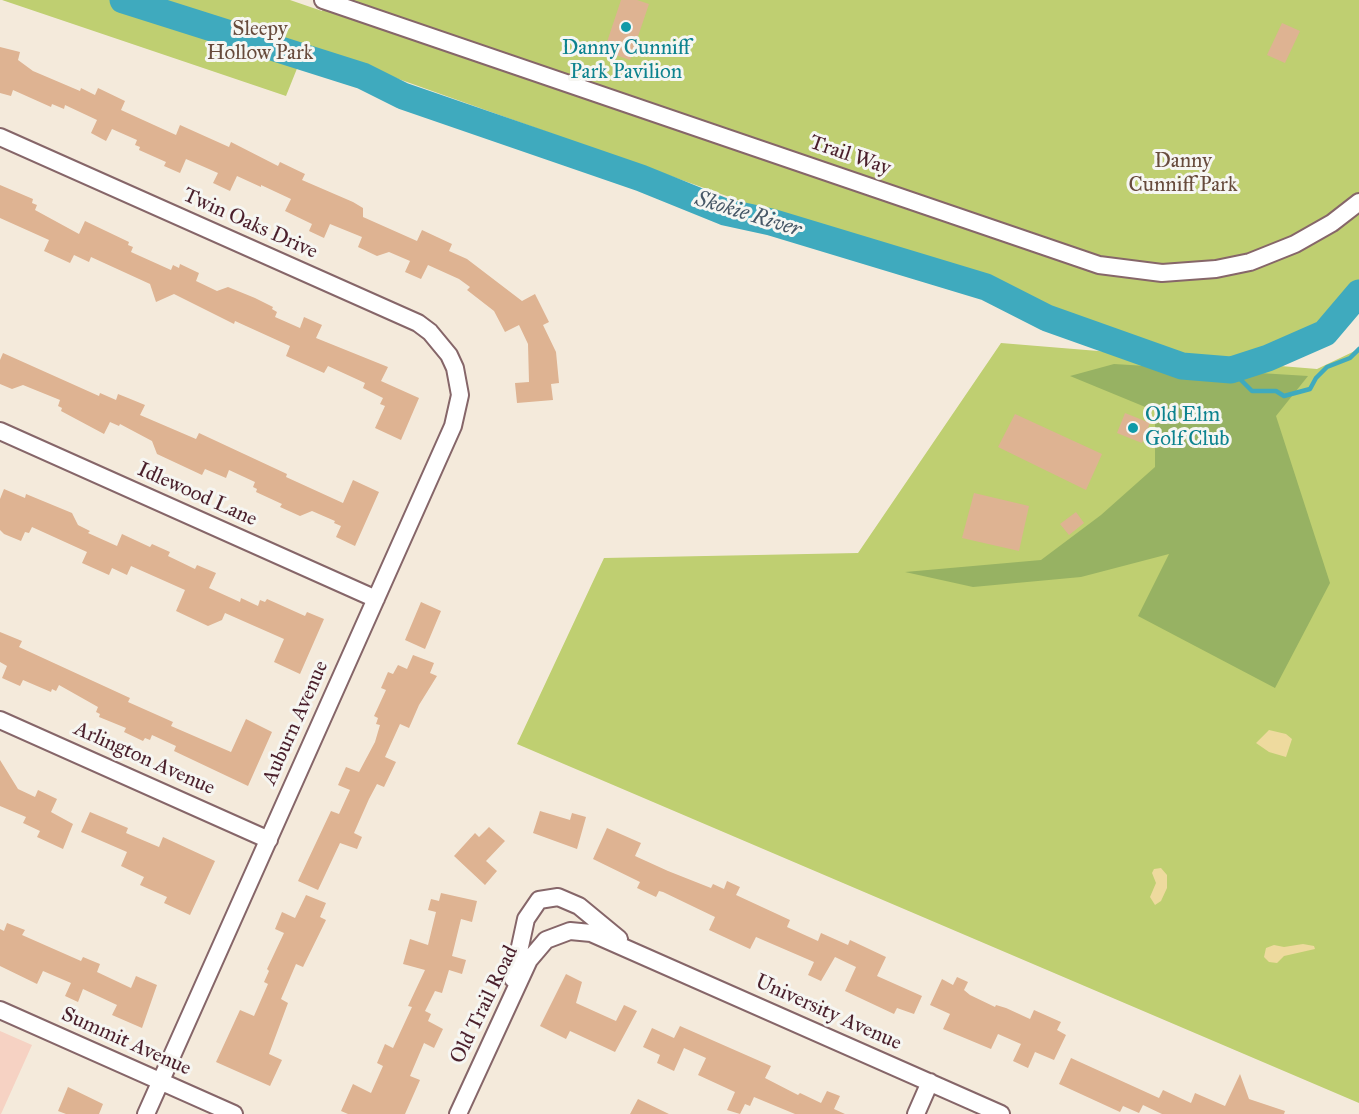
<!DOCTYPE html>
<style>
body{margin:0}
canvas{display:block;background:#f4eadb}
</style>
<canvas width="1359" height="1114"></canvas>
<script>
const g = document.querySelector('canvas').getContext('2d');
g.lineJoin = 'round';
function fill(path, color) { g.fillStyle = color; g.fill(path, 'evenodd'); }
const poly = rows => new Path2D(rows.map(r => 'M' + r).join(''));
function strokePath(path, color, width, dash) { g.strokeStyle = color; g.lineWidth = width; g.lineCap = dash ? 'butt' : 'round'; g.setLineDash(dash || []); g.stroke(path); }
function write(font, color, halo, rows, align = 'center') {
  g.font = font + ' "IM FELL Great Primer",serif'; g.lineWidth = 6; g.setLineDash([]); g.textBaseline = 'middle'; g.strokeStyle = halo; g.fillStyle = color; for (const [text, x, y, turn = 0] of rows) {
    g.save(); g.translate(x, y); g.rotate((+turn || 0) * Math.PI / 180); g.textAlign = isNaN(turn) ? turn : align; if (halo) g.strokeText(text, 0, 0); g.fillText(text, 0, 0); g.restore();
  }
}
fill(poly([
 [0,1031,32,1045,1,1114,0,1114]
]), '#f6d2c3');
fill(poly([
 [2,0,290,0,322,11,327,0,1359,0,1359,285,1332,316,1242,359,1164,352,306,46,286,96],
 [1001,343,1317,369,1359,349,1359,1103,517,744,604,558,858,553]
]), '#bfcf71');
fill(poly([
 [1114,364,1308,376,1276,416,1330,583,1275,688,1138,616,1169,554,1081,577,973,587,905,572,1041,560,1101,515,1155,467,1155,411,1070,376]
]), '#97b263');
fill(poly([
 [1269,730,1286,734,1292,739,1286,757,1269,752,1256,743],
 [1161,868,1167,875,1167,888,1161,901,1155,905,1150,897,1156,883,1152,873,1154,869],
 [1303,944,1314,946,1315,949,1284,956,1277,963,1269,962,1264,957,1266,948,1274,945,1284,947]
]), '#eeda9e');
strokePath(poly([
 [1231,370,1252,391,1276,391,1284,396,1310,389,1316,378,1327,367,1350,358,1359,349]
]), '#3faabe', 4.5);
strokePath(poly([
 [123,0,363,76,403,96,641,178,725,212,771,222,986,287,1047,318,1182,366,1231,370,1268,358,1325,333,1359,293]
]), '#3faabe', 27);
fill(poly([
 [621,0,637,0,649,4,630,60,604,51],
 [1282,23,1300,31,1285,63,1267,55],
 [0,47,20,52,18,60,33,71,80,91,81,88,95,95,98,88,125,101,121,110,176,135,180,125,229,147,231,142,278,166,280,162,305,174,302,180,353,202,363,208,363,217,417,241,422,230,452,244,449,251,467,259,522,301,535,294,549,322,543,325,556,352,559,383,551,384,553,400,517,403,515,383,529,382,528,344,519,325,505,332,494,311,467,290,470,287,459,279,428,265,421,279,405,272,410,261,389,252,377,256,358,247,362,237,330,224,324,238,309,231,312,224,285,211,291,199,261,185,261,187,237,176,230,191,213,183,218,173,186,159,180,173,164,166,166,162,139,150,140,147,135,145,137,140,112,129,106,141,91,133,97,120,65,105,64,109,52,104,51,107,13,90,11,96,0,93],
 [0,185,33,199,32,203,37,205,35,210,79,234,85,221,129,242,128,245,133,247,131,252,171,270,173,265,179,268,180,264,199,273,196,281,217,291,228,287,255,298,273,307,272,309,277,312,275,317,300,328,304,317,322,325,316,338,388,367,381,381,419,398,401,440,375,428,385,406,380,404,383,398,363,388,365,383,328,366,324,373,286,356,290,346,235,321,234,324,174,294,156,302,150,284,91,257,89,262,74,255,70,263,44,251,49,240,0,218],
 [3,353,99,396,100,393,116,400,118,394,128,398,145,405,140,415,196,439,199,433,287,474,286,477,343,503,353,480,379,492,355,546,336,537,341,526,334,523,335,521,312,511,300,516,280,507,282,504,256,492,257,489,253,487,255,482,229,470,226,478,205,469,202,475,157,454,152,441,120,424,119,426,110,422,104,434,61,411,62,408,58,406,60,400,23,385,12,389,0,384,0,360],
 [1125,413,1150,423,1142,443,1117,433],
 [1015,414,1102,454,1086,490,998,447],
 [4,489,25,498,26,494,72,513,78,525,90,531,88,533,117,546,122,534,150,547,152,544,170,552,168,556,195,569,197,565,216,573,209,588,240,602,241,598,258,606,260,600,265,602,267,599,305,616,307,612,324,619,300,674,274,662,284,639,225,613,222,620,208,626,176,611,185,590,131,566,127,575,112,568,109,575,82,563,87,552,32,527,29,533,25,532,21,541,4,534,0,530,0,499],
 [974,493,1029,506,1019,551,962,538],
 [1076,512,1084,523,1069,535,1060,524],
 [421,602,441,611,425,649,405,640],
 [0,632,22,641,19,647,130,698,128,702,173,722,171,726,231,752,246,719,272,732,248,786,174,751,176,746,152,735,150,740,145,738,143,741,124,732,126,728,99,717,100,714,96,712,98,707,59,685,56,691,52,689,51,692,23,680,20,686,2,678,7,666,0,662],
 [413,655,434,663,430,673,437,676,419,705,409,728,400,724,385,757,396,762,384,787,377,784,369,799,354,833,362,837,357,849,340,843,318,890,298,881,331,811,339,814,350,790,338,785,346,767,359,772,375,742,380,725,376,724,378,718,374,716,386,690,381,688,388,672,393,674,398,665,407,669],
 [0,760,18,789,35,797,38,790,57,799,51,812,73,824,63,849,37,837,40,831,23,823,26,817,0,806],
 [540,811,570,820,572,813,586,817,577,849,533,833],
 [90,812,128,828,126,833,159,847,163,837,215,861,190,915,164,903,167,897,140,885,144,877,121,866,127,852,81,832],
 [489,827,505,841,486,861,497,871,485,885,454,856,475,833,479,837],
 [607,828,641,843,635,856,668,871,711,888,713,884,724,889,727,881,740,887,736,895,790,920,787,927,818,941,821,933,848,945,850,940,886,957,877,976,922,996,914,1014,897,1008,894,1014,845,991,856,967,835,957,821,981,808,975,814,962,756,937,750,949,709,930,715,917,663,892,659,891,656,897,637,888,640,882,593,859],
 [441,893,477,901,472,922,461,919,452,956,466,960,462,974,449,970,442,993,435,991,425,1011,431,1014,428,1021,443,1029,434,1048,424,1043,410,1076,420,1080,405,1114,348,1114,341,1111,353,1084,371,1093,383,1066,377,1063,385,1044,393,1048,412,1007,408,1006,425,970,403,964,410,939,428,945,436,912,428,910,431,899,439,901],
 [306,895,326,903,320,917,326,920,303,967,296,964,281,999,288,1003,269,1054,282,1060,270,1086,216,1062,240,1010,254,1016,268,984,264,982,269,971,267,969,284,933,275,929,282,912,295,918],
 [7,923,25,930,22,935,81,961,83,957,100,964,97,972,131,988,136,976,157,985,142,1028,112,1015,117,1005,83,989,78,1002,65,996,71,983,43,971,37,984,0,966,0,929,4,931],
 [566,974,582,982,576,1003,616,1021,624,1005,637,1011,615,1052,570,1031,566,1039,540,1026],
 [957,977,968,982,964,990,970,995,995,1007,996,1005,1006,1008,1030,1019,1034,1010,1061,1022,1057,1030,1066,1035,1054,1060,1035,1052,1028,1068,1013,1061,1021,1044,998,1034,991,1049,943,1029,950,1014,930,1005,942,979,953,985],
 [680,1026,771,1066,765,1078,798,1095,800,1093,821,1103,827,1091,840,1096,834,1109,845,1114,795,1114,754,1097,750,1106,745,1104,740,1114,727,1110,735,1092,698,1075,706,1058,684,1048,674,1071,657,1063,660,1055,643,1047,652,1028,674,1038],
 [1071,1058,1159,1098,1163,1090,1191,1103,1195,1093,1225,1106,1240,1074,1249,1099,1285,1111,1284,1114,1162,1114,1143,1105,1139,1113,1123,1106,1120,1112,1059,1084],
 [68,1087,103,1104,99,1114,66,1114,58,1111],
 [638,1099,669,1114,630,1114]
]), '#deb392');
const minor = poly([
 [323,0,1099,265,1162,273,1216,269,1250,262,1295,244,1332,223,1359,202],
 [0,137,418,323,430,332,449,355,455,368,460,395,453,426,146,1114],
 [0,431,376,599],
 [0,720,269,840],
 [513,979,526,919,539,900,558,897,579,906,619,939],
 [0,1010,234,1114],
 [458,1114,529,960,546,940,570,931,591,933,1001,1114],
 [916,1114,930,1082]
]);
strokePath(minor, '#866669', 20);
strokePath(minor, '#fff', 16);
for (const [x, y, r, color] of [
 [626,27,6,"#0f9aa8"],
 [1133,428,6,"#0f9aa8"]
]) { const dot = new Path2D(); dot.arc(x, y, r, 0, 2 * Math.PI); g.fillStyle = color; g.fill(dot); strokePath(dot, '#f6f6f2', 2); }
write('21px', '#674b3c', '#f6f6f2', [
 ["Sleepy",260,30],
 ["Hollow Park",260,54],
 ["Danny",1183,162],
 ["Cunniff Park",1183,186]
]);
write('21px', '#0d838f', '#f6f6f2', [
 ["Danny Cunniff",626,49],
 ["Park Pavilion",626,73],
 ["Old Elm",1145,416,"left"],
 ["Golf Club",1145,440,"left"]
]);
write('21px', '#4a1f2b', '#f6f6f2', [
 ["Trail Way",850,156,19],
 ["Twin Oaks Drive",250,224,24],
 ["Idlewood Lane",197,495,24],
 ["Auburn Avenue",296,723,-66],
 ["Arlington Avenue",144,759,24],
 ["Old Trail Road",485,1005,-64],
 ["University Avenue",828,1013,24],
 ["Summit Avenue",126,1042,24]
]);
write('italic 22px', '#465766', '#f6f6f2', [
 ["Skokie River",748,215,17]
]);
</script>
